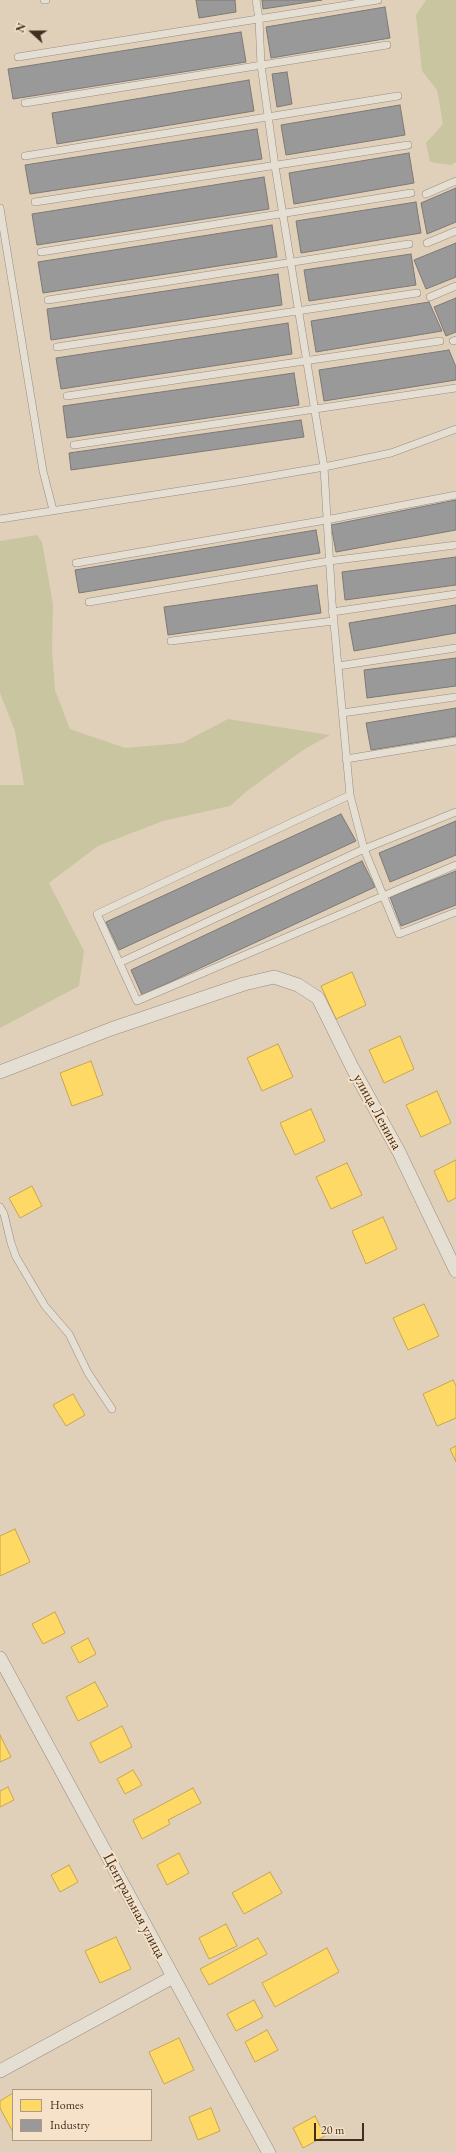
<!DOCTYPE html>
<meta charset="utf-8">
<style>
body{margin:0}
#map{position:relative;width:456px;height:2153px;overflow:hidden;background:#e0d0ba;font-family:"EB Garamond",serif}
canvas{display:block}
.legend{position:absolute;left:12px;top:2089px;width:140px;height:52px;box-sizing:border-box;background:#f5e2c8;border:1px solid #ad9a85;margin:0;padding:5px 7px;list-style:none;font-size:12px;color:#402e20}
.legend li{display:flex;align-items:center;gap:8px;height:20px}
.legend b{width:20px;border:1px solid #ad9a85}
.north{position:absolute;left:12px;top:12px;width:40px;height:40px;-webkit-text-stroke:3px #f5e2c8;paint-order:stroke;rotate:291deg;font-size:11px;font-weight:700;line-height:16px;text-align:center;color:#402e20}
.north::after{content:'';display:block;margin:auto;width:14px;height:18px;background:#402e20;clip-path:polygon(50% 0,100% 100%,50% 72%,0 100%)}
.scale{position:absolute;left:314px;top:2123px;width:50px;height:18px;box-sizing:border-box;border:2px solid #402e20;border-top:0;padding-left:5px;font-size:12px;line-height:14px;white-space:nowrap;color:#402e20;-webkit-text-stroke:3px #f5e2c8;paint-order:stroke}
</style>
<div id="map">
<canvas width="456" height="2153"></canvas>
<ul class="legend">
<li><b style="height:11px;background:#ffd966"></b>Homes</li>
<li><b style="height:11px;background:#999"></b>Industry</li>
</ul>
<div class="north">N</div>
<div class="scale">20 m</div>
</div>
<script>
const g = document.querySelector('canvas').getContext('2d');
g.lineJoin = 'round';
function fill(path, color) { g.fillStyle = color; g.fill(path, 'evenodd'); }
const poly = rows => new Path2D(rows.map(r => 'M' + r).join(''));
function strokePath(path, color, width, dash) { g.strokeStyle = color; g.lineWidth = width; g.lineCap = dash ? 'butt' : 'round'; g.setLineDash(dash || []); g.stroke(path); }
function write(font, color, halo, rows, align = 'center') {
  g.font = font + ' "EB Garamond",serif'; g.lineWidth = 4; g.setLineDash([]); g.textBaseline = 'middle'; g.strokeStyle = halo; g.fillStyle = color; for (const [text, x, y, turn = 0] of rows) {
    g.save(); g.translate(x, y); g.rotate((+turn || 0) * Math.PI / 180); g.textAlign = isNaN(turn) ? turn : align; if (halo) g.strokeText(text, 0, 0); g.fillText(text, 0, 0); g.restore();
  }
}
fill(poly([
 [426,0,456,0,456,162,451,165,430,162,426,143,443,124,437,90,422,71,416,15],
 [37,535,42,542,53,604,52,650,55,690,70,729,125,748,182,743,228,719,330,735,303,750,247,791,230,806,163,821,98,846,49,883,84,951,79,986,0,1028,0,785,24,785,15,731,0,693,0,541]
]), '#c9c5a0');
const homes = poly([
 [352,972,366,1005,336,1019,321,986,352,972],
 [400,1036,414,1069,384,1083,369,1050,400,1036],
 [278,1044,293,1077,262,1091,247,1058,278,1044],
 [91,1061,103,1095,72,1106,60,1073,91,1061],
 [437,1091,451,1123,421,1137,406,1105,437,1091],
 [311,1109,325,1141,295,1155,280,1123,311,1109],
 [456,1160,456,1198,448,1202,434,1171,456,1160],
 [347,1163,362,1195,331,1209,316,1177,347,1163],
 [32,1186,42,1206,20,1218,9,1198,32,1186],
 [383,1217,397,1249,366,1264,352,1231,383,1217],
 [424,1304,439,1336,408,1350,393,1318,424,1304],
 [453,1380,456,1386,456,1418,437,1426,423,1394,453,1380],
 [73,1394,85,1415,66,1426,53,1405,73,1394],
 [456,1446,456,1462,450,1449,456,1446],
 [15,1529,30,1562,0,1576,0,1536,15,1529],
 [55,1612,65,1633,43,1644,32,1624,55,1612],
 [88,1638,96,1654,79,1663,71,1647,88,1638],
 [95,1682,108,1706,78,1721,66,1697,95,1682],
 [122,1726,132,1747,100,1763,90,1743,122,1726],
 [0,1735,11,1757,0,1762,0,1735],
 [133,1770,142,1785,125,1794,117,1779,133,1770],
 [8,1787,14,1800,0,1807,0,1791,8,1787],
 [193,1788,201,1803,168,1820,170,1824,142,1839,133,1820,193,1788],
 [179,1853,189,1873,167,1885,157,1865,179,1853],
 [69,1865,78,1882,60,1892,51,1875,69,1865],
 [270,1872,282,1893,244,1914,232,1893,270,1872],
 [226,1924,237,1946,209,1959,199,1938,226,1924],
 [116,1937,131,1969,100,1983,85,1951,116,1937],
 [258,1938,267,1954,209,1985,200,1969,258,1938],
 [327,1948,339,1972,275,2007,262,1983,327,1948],
 [254,2000,263,2017,236,2031,227,2014,254,2000],
 [267,2030,278,2050,255,2062,245,2042,267,2030],
 [179,2038,194,2070,164,2084,149,2052,179,2038],
 [13,2093,13,2132,0,2108,0,2101,13,2093],
 [211,2108,220,2131,198,2140,189,2117,211,2108],
 [315,2116,325,2136,303,2148,293,2128,315,2116]
]);
fill(homes, '#ffd966');
strokePath(homes, '#c6a651', 1);
const industry = poly([
 [196,0,235,0,236,12,199,18,196,0],
 [262,0,322,0,263,9,262,0],
 [385,7,390,38,271,58,266,27,385,7],
 [241,32,246,62,13,99,8,69,241,32],
 [287,72,292,104,277,107,272,74,287,72],
 [249,80,254,111,57,144,52,113,249,80],
 [400,105,405,135,286,155,281,125,400,105],
 [257,129,262,159,30,194,25,165,257,129],
 [409,153,414,183,294,204,289,173,409,153],
 [264,177,269,209,37,245,32,214,264,177],
 [456,188,456,222,427,234,421,203,456,188],
 [416,202,421,233,301,253,296,221,416,202],
 [272,225,277,257,43,293,38,262,272,225],
 [456,243,456,277,426,289,414,260,456,243],
 [411,254,416,285,309,301,304,270,411,254],
 [278,274,282,305,51,340,47,309,278,274],
 [456,298,456,332,446,336,434,307,456,298],
 [429,302,442,331,316,352,311,321,429,302],
 [288,323,292,354,61,389,56,358,288,323],
 [449,350,456,367,456,380,324,401,319,370,449,350],
 [294,373,299,405,67,438,63,406,294,373],
 [301,420,304,437,71,470,69,453,301,420],
 [456,500,456,530,336,552,331,525,456,500],
 [316,530,320,553,79,593,75,570,316,530],
 [456,557,456,585,345,600,342,572,456,557],
 [317,585,321,613,168,635,164,607,317,585],
 [456,605,456,633,354,651,349,623,456,605],
 [456,658,456,686,367,698,364,670,456,658],
 [456,708,456,736,371,750,366,723,456,708],
 [341,814,356,841,119,950,106,922,341,814],
 [456,821,456,855,390,882,379,853,456,821],
 [362,861,375,887,142,995,131,970,362,861],
 [456,871,456,905,401,926,390,897,456,871]
]);
fill(industry, '#999');
strokePath(industry, '#7e7975', 1);
const lane = poly([
 [44,0,46,0],
 [256,0,259,19,261,65,275,166,324,467,332,602,350,795,364,849,399,934,456,912],
 [18,57,378,0],
 [25,103,387,45],
 [25,156,398,96],
 [426,194,456,181],
 [35,202,408,145],
 [0,208,43,471,53,510],
 [427,243,456,231],
 [41,252,411,193],
 [430,297,456,286],
 [48,300,409,244],
 [453,341,456,340],
 [57,347,417,293],
 [67,396,440,341],
 [74,445,456,388],
 [0,519,237,482,324,467,391,453,456,429],
 [76,563,326,520,456,495],
 [89,602,329,561,456,545],
 [332,612,456,594],
 [171,641,333,621],
 [338,666,456,648],
 [342,713,456,697],
 [346,759,456,741],
 [350,795,97,914,137,1001,456,865],
 [119,963,364,849,456,812],
 [0,1207,4,1214,11,1243,16,1257,45,1306,69,1334,88,1373,112,1409]
]);
const street = poly([
 [0,1072,111,1029,244,984,274,977,298,985,318,998,352,1067,399,1152,456,1271],
 [0,1658,269,2153],
 [0,2071,173,1977]
]);
strokePath(lane, '#998d80', 8);
strokePath(street, '#998d80', 14);
strokePath(lane, '#e5ded3', 7);
strokePath(street, '#e5ded3', 13);
write('15px', '#402e20', '#f5e2c8', [
 ["улица Ленина",377,1112,61],
 ["Центральная улица",134,1906,62]
]);
</script>
